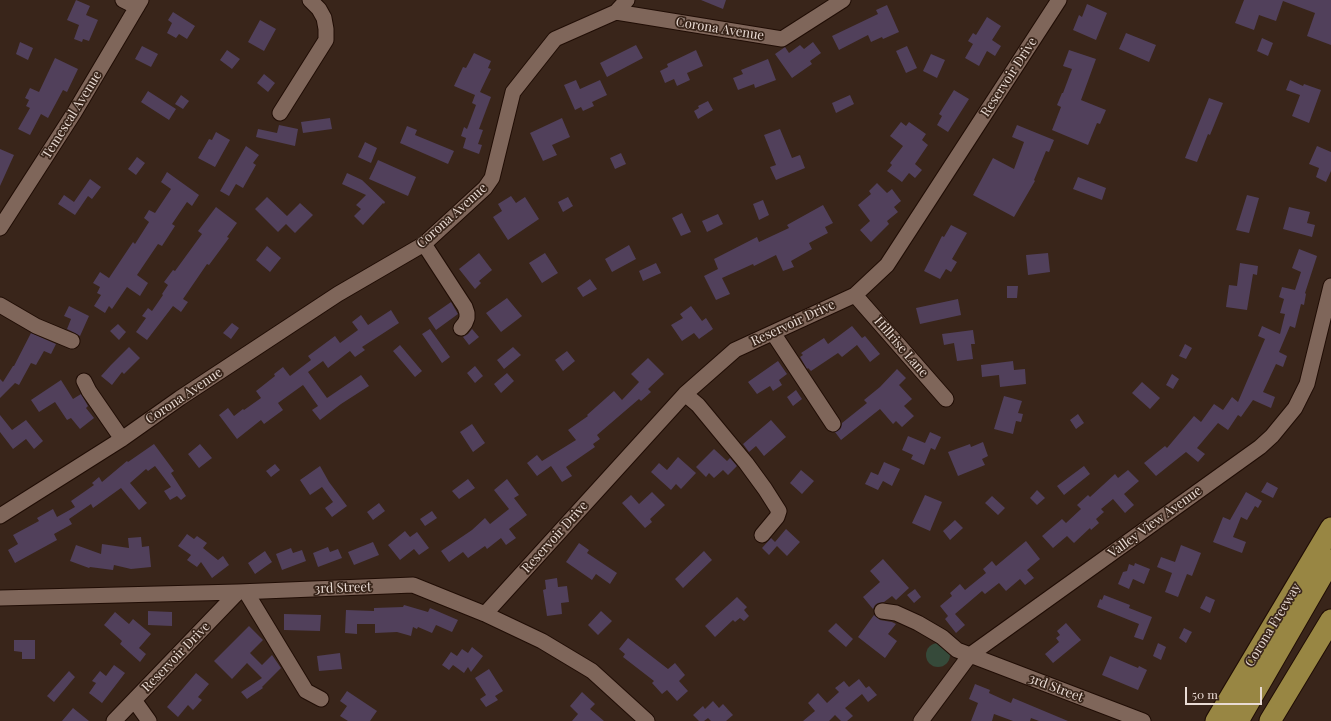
<!DOCTYPE html>
<style>
body{margin:0}
#map{position:relative;width:1331px;height:721px;overflow:hidden;background:#39251a;font-family:"Playfair Display",serif}
canvas{display:block}
.scale{position:absolute;left:1185px;top:687px;width:77px;height:18px;box-sizing:border-box;border:2px solid #e9dbd4;border-top:0;padding-left:5px;font-size:12px;line-height:14px;white-space:nowrap;color:#e9dbd4;-webkit-text-stroke:3px #39251a;paint-order:stroke}
</style>
<div id="map">
<canvas width="1331" height="721"></canvas>
<div class="scale">50 m</div>
</div>
<script>
const g = document.querySelector('canvas').getContext('2d');
g.lineJoin = 'round';
function fill(path, color) { g.fillStyle = color; g.fill(path, 'evenodd'); }
const poly = rows => new Path2D(rows.map(r => 'M' + r).join(''));
function strokePath(path, color, width, dash) { g.strokeStyle = color; g.lineWidth = width; g.lineCap = dash ? 'butt' : 'round'; g.setLineDash(dash || []); g.stroke(path); }
function write(font, color, halo, rows, align = 'center') {
  g.font = font + ' "Playfair Display",serif'; g.lineWidth = 3.5; g.setLineDash([]); g.textBaseline = 'middle'; g.strokeStyle = halo; g.fillStyle = color; for (const [text, x, y, turn = 0] of rows) {
    g.save(); g.translate(x, y); g.rotate((+turn || 0) * Math.PI / 180); g.textAlign = isNaN(turn) ? turn : align; if (halo) g.strokeText(text, 0, 0); g.fillText(text, 0, 0); g.restore();
  }
}
fill(poly([
 '926 655a12 12 0 1 1 24 0a12 12 0 1 1-24 0Z'
]), '#364a3a');
fill(poly([
 [76,0,90,6,86,15,98,20,89,41,83,39,82,42,74,39,79,25,67,20],
 [701,0,726,0,723,9],
 [1244,0,1331,0,1331,45,1307,36,1315,13,1283,1,1276,21,1259,15,1254,30,1235,23],
 [1087,4,1107,13,1096,40,1073,30,1079,15,1082,17],
 [887,5,899,32,883,39,882,37,871,42,868,35,839,50,832,36,878,14,876,10],
 [173,12,195,26,187,39,179,34,176,38,167,33,172,23,168,20],
 [987,17,1001,26,992,40,1001,46,995,56,987,51,979,66,965,58,973,44,968,41,973,33,976,35],
 [260,20,276,29,264,51,248,42],
 [1126,33,1156,45,1149,62,1119,49],
 [1262,38,1273,43,1268,56,1257,51],
 [20,42,33,48,28,60,16,54],
 [813,42,821,53,810,61,812,64,792,78,775,54,785,47,789,53,800,45,804,49],
 [636,45,643,58,607,77,600,63],
 [142,46,158,54,151,67,135,59],
 [907,46,917,68,906,73,896,51],
 [227,50,240,59,232,69,220,60],
 [696,50,703,66,687,73,690,80,677,86,674,79,665,83,660,71,668,67,667,64],
 [1069,50,1096,59,1081,100,1106,110,1100,124,1097,123,1088,145,1052,130,1061,107,1057,105,1062,93,1063,93,1072,69,1063,66],
 [474,53,491,61,488,68,491,69,480,92,491,97,479,129,483,130,478,144,482,145,479,154,463,148,466,138,461,136,464,127,467,129,476,105,472,103,475,95,454,86,463,67,466,68],
 [931,54,945,60,937,78,923,71],
 [55,58,78,69,67,92,63,90,48,118,41,114,30,135,18,129,30,108,26,106,29,100,25,98,30,88,39,92],
 [768,59,776,80,755,88,754,84,738,90,733,78,743,74,741,70],
 [264,74,275,83,268,92,257,83],
 [576,80,580,89,600,80,607,95,592,102,594,106,583,111,581,107,575,110,564,85],
 [1290,80,1303,86,1304,84,1321,90,1309,123,1292,116,1300,95,1286,90],
 [954,90,969,99,948,132,937,125,942,116,939,114],
 [148,91,176,109,169,120,141,102],
 [181,95,189,101,183,109,175,104],
 [850,95,854,104,836,113,832,103],
 [1209,98,1223,103,1210,135,1208,134,1197,162,1185,158],
 [708,101,713,110,698,119,694,111,699,108,698,106],
 [330,118,332,129,303,133,301,122],
 [562,118,570,137,552,145,557,155,543,161,530,133],
 [901,122,906,126,909,122,926,134,922,140,928,145,915,164,922,170,915,178,909,173,902,182,887,171,892,165,890,163,903,146,890,136],
 [279,125,298,129,295,146,256,137,258,129,277,133],
 [1017,125,1054,140,1049,152,1046,151,1034,180,1035,181,1014,217,973,195,993,158,1014,169,1024,142,1012,137],
 [407,126,417,130,415,135,454,151,448,164,400,143],
 [780,129,792,158,800,155,805,168,776,180,770,167,776,165,764,135],
 [216,132,230,140,215,167,198,158,209,139,212,140],
 [365,142,377,148,371,163,358,157],
 [246,146,259,155,253,163,256,165,243,188,236,184,229,196,220,191],
 [1317,146,1331,152,1331,171,1326,182,1316,177,1319,168,1309,164],
 [0,149,14,155,0,186],
 [621,153,626,164,615,169,610,158],
 [137,157,145,163,136,175,128,169],
 [378,160,416,177,408,196,369,179],
 [167,172,199,195,192,206,187,202,172,224,175,226,162,246,158,244,137,275,148,283,140,296,127,287,112,309,109,306,105,313,94,306,101,295,97,293,100,287,93,283,100,272,109,278,133,242,135,244,149,222,144,218,149,210,155,213,171,189,161,182],
 [347,173,362,180,385,202,384,204,383,203,363,225,354,216,361,209,356,205,366,195,342,184],
 [1078,177,1106,188,1102,200,1073,189],
 [90,179,101,187,92,199,88,196,75,215,58,204,64,195,74,202],
 [877,183,887,193,892,189,901,201,894,207,898,212,887,221,889,224,871,242,860,230,870,221,858,205,871,194,869,191],
 [1247,195,1259,198,1249,233,1236,230],
 [511,196,516,203,525,197,539,219,508,240,493,217,502,211,498,204],
 [267,197,287,216,300,203,313,215,295,233,286,224,278,232,255,209],
 [568,197,573,206,563,212,558,202],
 [763,200,769,215,759,220,753,204],
 [823,205,833,223,825,227,828,233,809,243,812,249,791,261,794,267,783,271,776,255,754,266,753,264,722,278,730,294,716,300,704,276,718,269,714,259,757,237,759,242,789,228,787,225],
 [216,207,237,223,227,237,229,238,209,265,207,264,183,299,188,302,181,312,173,306,147,340,136,332,146,318,142,316,148,308,152,311,163,295,162,294,168,285,164,282,173,270,175,271,202,234,198,231],
 [1289,207,1310,212,1307,223,1315,225,1312,237,1283,229],
 [682,213,691,232,681,236,672,218],
 [718,214,723,224,707,232,702,221],
 [951,225,967,233,952,259,957,262,951,272,946,269,940,279,924,271,942,236,944,237],
 [629,245,636,259,612,272,605,259],
 [267,246,281,258,270,272,256,260],
 [1299,249,1317,256,1305,293,1306,294,1304,305,1301,304,1295,328,1290,326,1279,352,1287,356,1283,367,1276,364,1263,392,1275,397,1271,408,1253,400,1241,417,1238,415,1228,430,1218,423,1197,448,1205,454,1198,462,1186,452,1156,476,1144,463,1165,446,1167,448,1194,416,1201,422,1214,404,1223,410,1232,397,1238,402,1265,339,1258,336,1262,326,1280,334,1285,314,1280,313,1284,299,1279,297,1282,287,1295,290,1301,272,1292,268],
 [479,253,492,270,479,281,481,283,475,289,459,269],
 [545,253,558,273,542,283,529,263],
 [1048,253,1050,272,1028,275,1026,255],
 [656,263,661,273,643,281,639,271],
 [1240,263,1258,266,1257,275,1253,274,1247,310,1226,307,1229,285,1237,286],
 [590,279,597,289,583,297,577,288],
 [1007,286,1018,286,1017,298,1007,298],
 [507,298,522,316,501,332,486,313],
 [958,299,961,315,920,324,916,308],
 [451,302,458,314,436,330,428,318],
 [69,306,89,316,80,336,75,333,67,329,71,319,64,316],
 [691,306,702,321,706,318,713,329,699,339,694,333,682,341,671,325,683,318,680,314],
 [391,310,399,323,362,347,365,350,355,357,350,351,328,368,323,361,308,372,327,398,361,375,369,386,341,404,320,420,312,410,318,406,303,385,278,403,283,410,264,424,261,420,237,439,219,415,228,408,234,416,243,409,244,410,261,398,256,391,275,376,274,374,283,367,290,376,311,360,308,356,335,336,340,343,358,330,352,322,361,315,368,325],
 [232,323,239,328,231,339,223,333],
 [118,324,126,332,119,340,110,331],
 [852,326,862,338,865,336,880,354,870,362,857,345,842,357,838,353,811,371,808,368,807,369,800,357,803,355,801,353,824,338,828,344],
 [430,329,450,357,442,363,422,334],
 [472,329,479,337,469,345,463,337,468,334],
 [973,330,975,344,971,344,973,359,957,361,954,343,944,345,942,334],
 [31,333,56,344,51,354,44,351,36,365,31,363,19,385,15,383,0,398,0,379,3,382,13,366,14,366],
 [1185,344,1192,348,1186,359,1179,356],
 [400,345,422,371,415,377,393,351],
 [129,347,140,358,124,374,122,372,112,385,101,376,111,365],
 [513,347,521,355,504,369,497,360],
 [567,351,575,361,563,371,555,360],
 [648,358,664,374,648,389,651,392,641,401,639,399,597,435,600,439,593,444,595,447,566,467,572,476,562,482,551,466,537,476,527,463,537,455,542,461,576,440,568,430,588,416,587,415,614,391,622,400,639,382,631,374],
 [778,361,787,374,779,380,782,385,773,391,770,386,757,394,748,382],
 [1013,361,1014,370,1025,369,1026,384,1000,387,999,375,982,377,981,365],
 [475,366,483,376,475,383,467,373],
 [897,369,906,378,899,385,912,399,904,406,914,416,902,427,896,421,893,424,880,409,841,440,835,432,841,428,842,423,867,403,864,400,880,387],
 [507,373,514,381,501,393,494,384],
 [1172,374,1179,379,1173,389,1166,385],
 [61,380,73,399,81,394,88,406,86,408,94,418,80,429,71,418,67,420,55,402,39,412,31,400],
 [1142,382,1160,398,1150,409,1132,393],
 [796,390,802,399,793,406,787,397],
 [1004,396,1022,401,1018,413,1023,414,1021,422,1016,421,1013,434,994,429],
 [1078,414,1084,423,1076,429,1070,420],
 [0,415,12,430,26,420,43,441,34,449,26,439,13,449,0,432],
 [771,420,786,437,764,456,756,446,749,452,743,444],
 [472,424,485,443,473,452,460,432],
 [930,432,941,437,935,450,931,448,924,465,911,459,913,455,902,450,908,436,925,443],
 [983,442,988,456,982,459,985,465,958,476,948,452,970,444,971,447],
 [154,444,174,471,171,473,186,496,181,500,177,496,170,500,164,491,171,487,155,466,148,471,146,469,130,483,147,503,139,510,121,488,93,508,91,504,69,519,72,524,54,534,57,540,15,563,8,550,18,544,13,535,39,521,37,518,53,509,57,517,75,507,71,501,94,485,92,483,99,477,102,482,127,461,128,462],
 [200,444,212,458,199,468,188,454],
 [714,449,727,461,730,458,737,466,728,475,723,470,714,478,709,473,706,477,696,467],
 [678,457,696,473,681,489,676,484,671,490,651,472,659,463,667,470],
 [884,462,900,469,892,486,883,481,878,490,865,484,871,472,878,475],
 [275,464,280,470,271,477,266,471],
 [320,466,329,482,347,506,332,517,325,508,333,502,322,487,310,495,300,480],
 [1084,466,1090,474,1064,495,1057,486],
 [801,470,814,481,802,494,790,483],
 [1128,470,1139,481,1124,494,1134,505,1125,513,1113,499,1101,509,1104,512,1096,519,1099,523,1091,530,1090,528,1074,543,1067,536,1053,548,1042,536,1062,519,1066,523,1081,509,1077,505,1088,495,1090,497,1115,474,1118,478],
 [468,479,475,488,459,499,452,491],
 [507,479,519,495,514,498,527,515,509,529,516,538,506,545,501,538,487,549,485,546,468,558,463,552,449,562,441,551,472,530,485,518,490,524,509,509,494,490],
 [1267,482,1278,488,1273,498,1261,492],
 [1037,490,1045,498,1037,505,1030,498],
 [652,492,665,505,650,519,652,522,645,528,622,503,631,495,639,504],
 [1246,492,1262,501,1258,508,1255,506,1247,520,1241,517,1233,537,1246,542,1242,553,1213,542,1223,517,1230,520],
 [925,495,942,502,930,531,912,523],
 [992,496,1005,508,998,515,985,503],
 [379,503,385,511,373,520,367,512],
 [432,511,437,518,425,526,420,519],
 [955,520,963,528,950,540,943,531],
 [786,529,800,542,787,556,777,546,769,555,762,548,771,538,775,542],
 [405,531,410,537,417,532,429,548,419,555,414,549,400,560,388,545],
 [187,534,194,539,197,536,207,543,203,548,218,560,223,556,229,565,212,578,201,562,197,567,187,560,191,555,178,546],
 [141,537,142,547,149,546,151,567,131,569,114,565,113,570,90,567,89,568,70,561,76,545,101,554,102,544,129,548,128,538],
 [1026,541,1040,559,1027,570,1034,578,1025,585,1020,579,1006,591,999,583,985,594,982,591,955,614,965,625,956,633,945,619,948,616,940,606,952,596,950,593,960,584,965,590,986,573,983,569,992,561,996,566],
 [373,542,379,555,354,565,348,552],
 [579,543,589,550,587,553,617,573,610,584,596,574,592,580,566,562],
 [1181,545,1201,553,1192,576,1187,574,1178,597,1165,592,1172,573,1157,567,1161,557,1175,562],
 [328,547,330,552,338,549,342,558,318,567,313,553],
 [291,548,293,553,302,550,306,561,282,570,276,554],
 [265,551,272,562,255,574,248,563],
 [704,551,712,560,683,588,675,579],
 [883,559,909,588,896,600,892,596,884,602,878,603,875,605,873,609,863,597,880,582,870,571],
 [1135,563,1150,569,1144,584,1133,579,1129,589,1118,584,1123,572,1127,571,1129,564,1134,566],
 [557,578,558,587,567,586,569,602,561,603,562,614,547,616,543,590,546,589,545,580],
 [915,589,921,597,914,603,907,595],
 [1104,595,1130,605,1129,608,1152,617,1143,640,1134,637,1139,624,1097,607,1100,599,1102,600],
 [1206,596,1215,600,1210,613,1200,608],
 [737,597,747,607,744,610,749,616,744,621,740,618,735,622,733,620,715,637,705,626],
 [404,605,428,612,430,608,458,620,452,632,436,625,432,633,418,627,417,629,413,627,411,636,397,632,375,633,375,624,357,624,357,634,345,633,346,610,374,611,374,608,403,607],
 [148,611,172,612,172,626,148,625],
 [601,611,612,621,598,635,588,625],
 [115,612,129,624,133,619,151,634,139,648,146,654,140,662,120,644,122,641,104,625],
 [284,614,321,615,320,631,284,630],
 [874,615,880,620,892,622,896,624,888,634,897,641,885,658,858,637],
 [836,623,853,639,846,647,828,631],
 [1066,623,1081,640,1053,663,1045,654,1059,642,1056,638,1060,635,1057,631],
 [249,626,263,640,250,653,262,665,272,655,281,668,262,687,263,688,247,699,241,692,262,678,247,663,232,679,214,661],
 [1184,628,1192,632,1186,643,1179,638],
 [628,638,668,669,675,663,685,675,679,681,688,691,677,701,667,690,662,694,652,683,654,681,623,657,625,654,619,649],
 [14,640,35,640,35,659,22,659,22,652,14,651],
 [1158,643,1166,647,1161,660,1153,656],
 [472,647,483,656,471,672,468,667,464,673,453,665,449,670,442,665,451,652,457,656,462,649,468,653],
 [340,653,342,669,319,671,317,656],
 [1110,656,1138,668,1139,666,1147,670,1138,690,1102,675],
 [114,665,125,673,102,703,89,693,96,683,92,681,100,671,106,676],
 [489,669,503,691,495,696,498,700,486,707,480,699,486,695,475,678],
 [69,671,75,677,54,702,47,696],
 [196,673,209,684,198,697,202,700,193,710,188,705,178,717,167,707],
 [859,679,866,688,869,686,877,695,868,702,862,694,845,708,853,716,847,721,841,721,835,715,829,721,803,721,815,711,808,703,818,693,827,703,839,692,835,688,844,681,849,687],
 [975,684,990,690,989,693,1011,703,1013,698,1068,721,1039,721,1031,718,1030,721,1013,721,994,714,992,721,971,721,978,703,969,699],
 [347,691,377,711,370,721,348,721,340,716,347,706,340,701],
 [582,692,595,704,590,709,604,721,572,721,578,714,570,706],
 [713,701,719,708,723,704,733,715,726,721,711,721,708,718,704,721,699,721,693,715,703,706,705,709],
 [73,708,89,721,62,721]
]), '#51405b');
const minor = poly([
 [123,0,137,7],
 [616,12,627,0],
 [280,113,326,40,326,29,324,18,319,9,310,0],
 [0,228,74,113,141,0],
 [424,244,465,307,467,313,467,318,465,323,461,328],
 [855,295,946,399],
 [0,305,36,326,72,341],
 [773,333,833,424],
 [84,381,89,391,122,439],
 [685,394,698,405,746,463,765,489,779,511,777,517,762,535],
 [0,516,122,439,180,398,338,294,424,244,485,188,492,178,513,92,555,39,616,12,782,39,843,0],
 [246,592,306,691,321,699],
 [0,598,238,592,413,585,485,614,542,641,592,671,647,721],
 [882,611,896,613,918,623,942,637,957,650,1143,721],
 [485,614,685,394,735,350,855,295,887,265,1059,0],
 [134,700,149,721],
 [114,721,238,592],
 [921,721,970,655,1260,447,1272,436,1295,408,1307,384,1331,286]
]);
const highway = poly([
 [1216,721,1331,528],
 [1238,721,1331,560],
 [1270,721,1331,620]
]);
strokePath(minor, '#200d05', 17);
strokePath(highway, '#200d05', 23);
strokePath(minor, '#7f665a', 15);
strokePath(highway, '#988643', 21);
write('13px', '#e9dbd4', '#39251a', [
 ["Corona Avenue",720,29,9],
 ["Reservoir Drive",1009,77,-57],
 ["Temescal Avenue",72,115,-58],
 ["Corona Avenue",452,216,-42],
 ["Reservoir Drive",793,323,-25],
 ["Hillrise Lane",901,347,49],
 ["Corona Avenue",184,396,-34],
 ["Valley View Avenue",1155,522,-36],
 ["Reservoir Drive",555,537,-48],
 ["3rd Street",343,588,-2],
 ["Corona Freeway",1273,625,-59],
 ["Reservoir Drive",176,657,-46],
 ["3rd Street",1056,688,21]
]);
</script>
